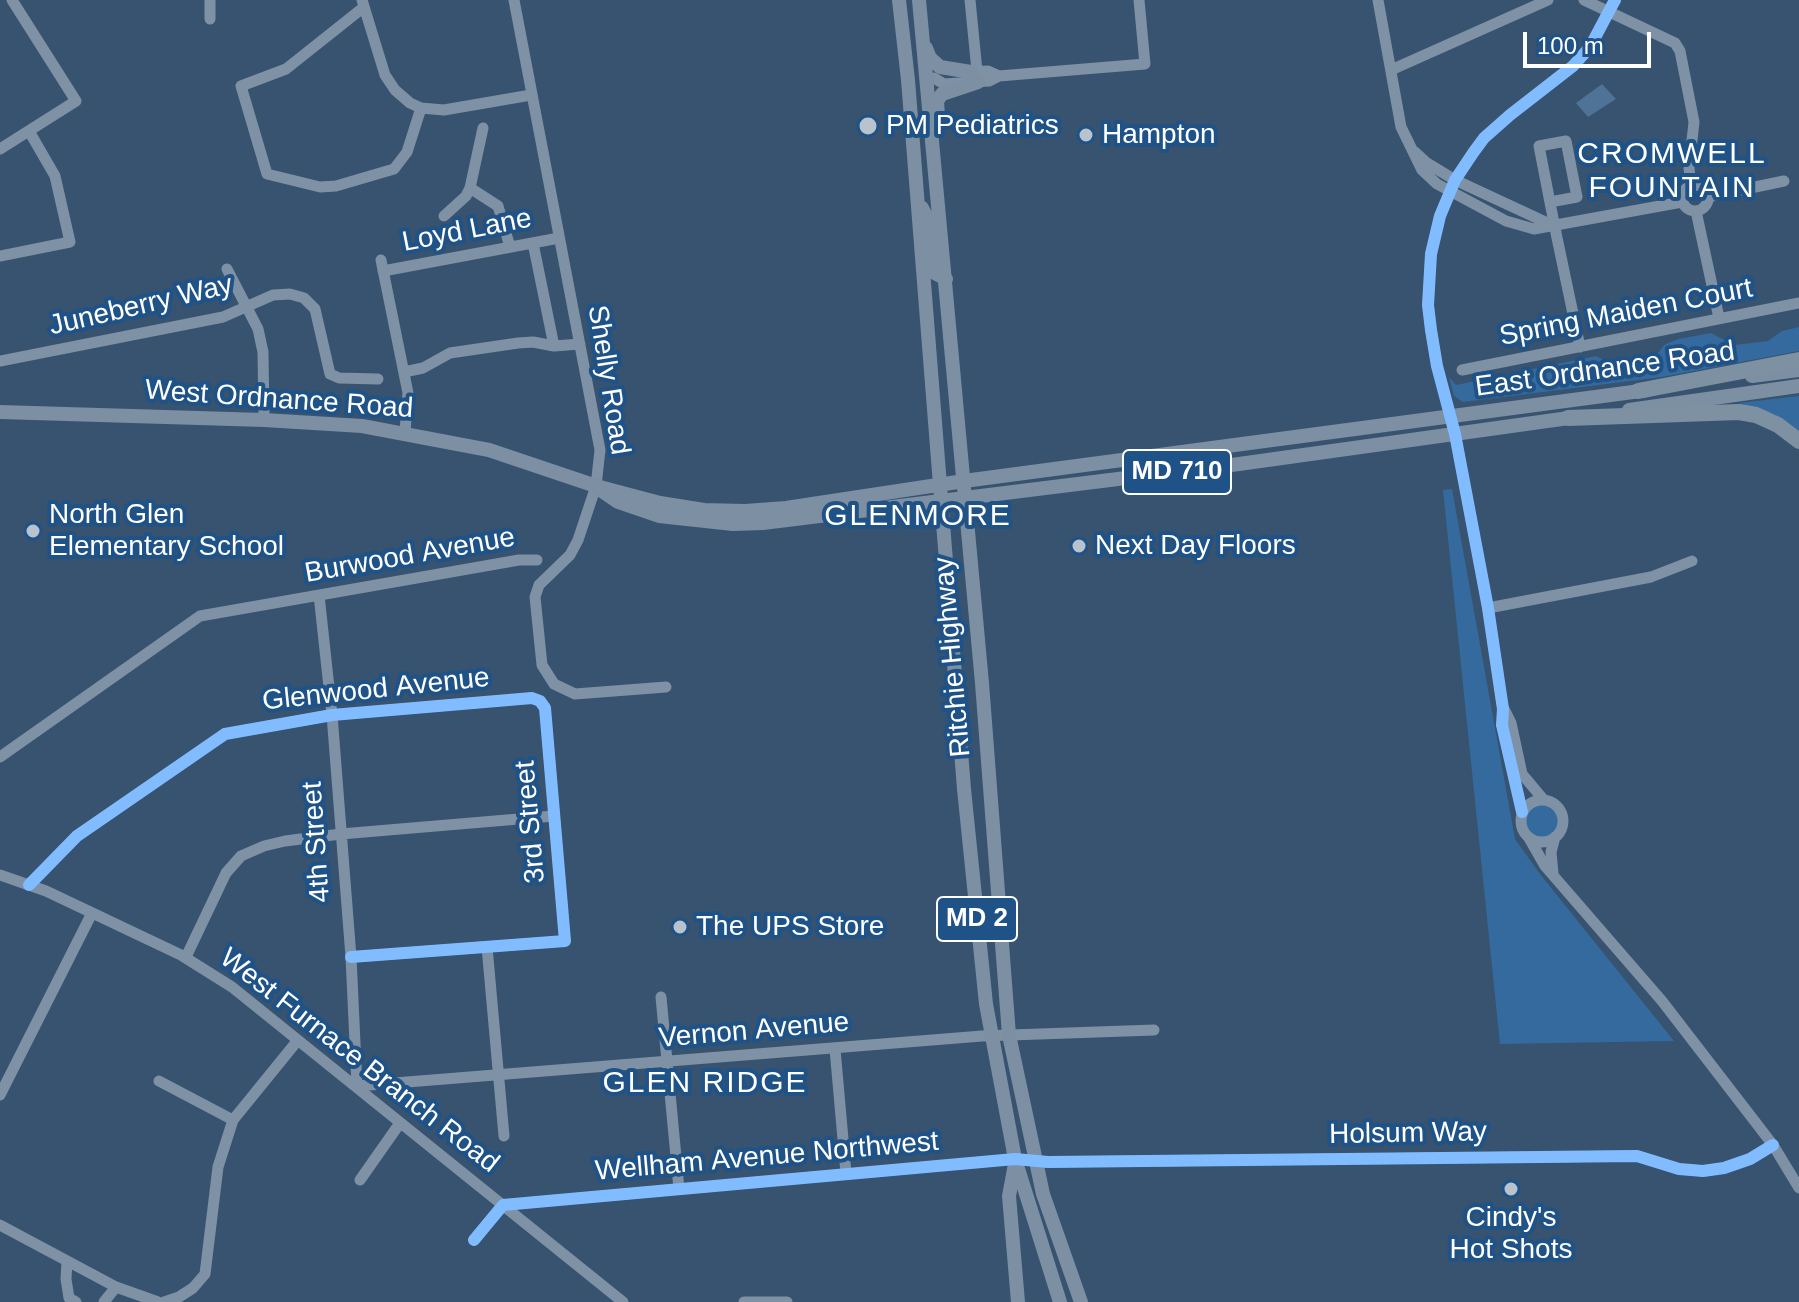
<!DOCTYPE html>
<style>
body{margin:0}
#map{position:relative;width:1799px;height:1302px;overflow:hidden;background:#37536f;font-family:Helvetica,sans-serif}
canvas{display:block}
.scale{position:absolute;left:1523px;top:32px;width:128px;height:36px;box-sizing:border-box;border:4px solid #fff;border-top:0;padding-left:10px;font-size:24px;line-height:28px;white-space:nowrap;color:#fff;-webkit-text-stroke:6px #1f5387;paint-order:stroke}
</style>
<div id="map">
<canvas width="1799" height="1302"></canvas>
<div class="scale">100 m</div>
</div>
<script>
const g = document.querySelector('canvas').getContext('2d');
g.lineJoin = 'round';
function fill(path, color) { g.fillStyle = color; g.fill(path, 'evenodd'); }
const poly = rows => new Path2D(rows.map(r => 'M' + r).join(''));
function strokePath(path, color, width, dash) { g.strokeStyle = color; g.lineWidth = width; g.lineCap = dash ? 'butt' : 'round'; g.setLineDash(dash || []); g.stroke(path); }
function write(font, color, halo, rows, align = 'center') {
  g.font = font + ' Helvetica,sans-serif'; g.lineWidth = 8; g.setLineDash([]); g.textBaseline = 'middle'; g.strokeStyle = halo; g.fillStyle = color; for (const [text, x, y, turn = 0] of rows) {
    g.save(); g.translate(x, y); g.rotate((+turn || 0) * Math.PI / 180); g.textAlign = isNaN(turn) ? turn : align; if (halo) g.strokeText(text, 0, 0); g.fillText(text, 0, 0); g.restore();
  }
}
fill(poly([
 [1799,327,1799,351,1662,377,1463,402,1454,396,1449,377,1456,385,1596,356,1604,360,1648,356,1659,352,1664,345,1678,339,1711,333,1734,345,1768,341,1782,331],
 [1799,396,1799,432,1775,415,1739,403],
 [1452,489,1515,839,1540,874,1674,1041,1500,1044,1443,490],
 '1524 821a17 17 0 1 1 34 0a17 17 0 1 1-34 0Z'
]), '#346a9d');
fill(poly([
 [1602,84,1616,99,1588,117,1576,103]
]), '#4e7396');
strokePath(poly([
 [210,0,210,19],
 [362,0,385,75,395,90,410,103,421,108,444,110,531,95],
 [514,0,600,450,596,486,578,540,570,555,539,585,535,597,542,665,554,684,575,694,666,687],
 [970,0,977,71],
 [1378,0,1401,127,1422,170,1437,184,1506,221,1534,229,1682,202],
 [1584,0,1675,43,1680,51,1694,122,1689,168,1691,186],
 [364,7,286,69,241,86,267,174,320,187,336,186,394,169,407,152,421,108],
 [1391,70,1548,0],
 [965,72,988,71,999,76],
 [934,78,944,84,989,81,999,76,1145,64,1139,0],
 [0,149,76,101,12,0],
 [1415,152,1427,163,1455,180,1554,226],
 '1682 198a13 13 0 1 1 26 0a13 13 0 1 1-26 0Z',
 [470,188,498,206,510,247],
 [1707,197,1784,181],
 [1550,202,1577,197,1566,141,1539,146,1553,218,1555,226,1556,233,1580,347],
 [1696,211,1719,318],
 [444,216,466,196,470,188,483,128],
 [533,243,554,346],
 [0,256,70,242,55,176,29,131],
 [381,260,408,393,405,432],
 [227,269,258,329,263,352,264,420],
 [383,271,559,238],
 [0,361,223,317,273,295,290,294,304,298,315,309,330,374,339,378,378,379],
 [1462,370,1799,303],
 [404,372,423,368,450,353,518,343,533,342,554,346,580,344],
 [319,595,332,715,351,957,357,1086,982,1036,1154,1030],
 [1488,608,1651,577,1692,561],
 [1504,709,1511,723,1522,774,1543,799],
 [0,757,200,616,519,560,537,560],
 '1521 821a21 21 0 1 1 42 0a21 21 0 1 1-42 0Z',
 [1522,812,1502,725,1503,709,1488,608,1455,434,1437,366,1431,330,1428,305,1431,254,1440,216,1455,180,1473,153,1484,138,1510,115,1573,66,1590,47,1615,0],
 [1529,838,1545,866,1662,1001,1773,1145,1799,1188],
 [1553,873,1551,852,1555,837],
 [0,875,46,891,181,955,232,987,623,1302],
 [29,885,77,836,225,734,332,715,532,698,540,701,545,708,565,941,351,957],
 [487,947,504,1136],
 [186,957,226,873,241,856,264,846,285,841,341,834,554,816],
 [661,997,679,1189],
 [835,1049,846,1173],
 [159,1081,233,1120],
 [0,1095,92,913],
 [360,1180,400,1123],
 [0,1225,116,1287,158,1302],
 [474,1240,503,1205,1015,1159,1048,1162,1637,1156,1679,1169,1703,1171,1724,1168,1750,1159,1773,1145],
 [67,1261,66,1279,69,1298,76,1302],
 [104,1302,116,1287],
 [164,1302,179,1297,193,1288,205,1274,218,1167,233,1120,298,1040],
 [744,1302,787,1302]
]), '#7e91a5', 11);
strokePath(poly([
 [899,0,908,80,964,789,986,1004,1015,1159,1060,1302],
 [919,0,982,683,1009,1035,1043,1194,1081,1302],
 [926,48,930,58,940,67,971,72],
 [938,116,937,101,942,94,978,82],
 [922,208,928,220,933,267,935,273,946,279],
 [1752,376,1799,370],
 [1629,410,1799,386],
 [0,412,264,420,362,426,489,450,596,486,660,503,704,510,745,511,786,508,964,481,1648,390],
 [599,489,618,502,659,516,733,524,763,523,1239,464,1576,417],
 [1015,1164,1009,1196,1018,1302]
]), '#7d8fa2', 14);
strokePath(poly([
 [1638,391,1799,360],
 [1568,418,1739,412,1756,415,1778,425,1799,441]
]), '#7e91a3', 16);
strokePath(poly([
 [1522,812,1502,725,1503,709,1488,608,1455,434,1437,366,1431,330,1428,305,1431,254,1440,216,1455,180,1473,153,1484,138,1510,115,1573,66,1590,47,1615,0],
 [29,885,77,836,225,734,332,715,532,698,540,701,545,708,565,941,351,957],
 [474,1240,503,1205,1015,1159,1048,1162,1637,1156,1679,1169,1703,1171,1724,1168,1750,1159,1773,1145]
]), '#80bcff', 12);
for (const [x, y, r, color] of [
 [868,126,10,"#b9c3cd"],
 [1086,135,8,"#b9c3cd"],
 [33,531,8,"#b9c3cd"],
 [1079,546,8,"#b9c3cd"],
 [680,927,8,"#b9c3cd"],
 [1511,1189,8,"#b9c3cd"]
]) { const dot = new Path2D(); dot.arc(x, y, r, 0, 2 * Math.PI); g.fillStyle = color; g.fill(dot); strokePath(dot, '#1f5387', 3); }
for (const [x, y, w] of [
 [1177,472,108],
 [977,919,80]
]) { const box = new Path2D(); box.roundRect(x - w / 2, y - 22, w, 44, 6); g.fillStyle = '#1f5387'; g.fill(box); strokePath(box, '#fff', 2); }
write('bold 26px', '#fff', null, [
 ["MD 710",1177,472],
 ["MD 2",977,919]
]);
write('28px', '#fff', '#1f5387', [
 ["PM Pediatrics",886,126],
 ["Hampton",1102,135],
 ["North Glen",49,515],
 ["Elementary School",49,547],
 ["Next Day Floors",1095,546],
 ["The UPS Store",696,927],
 ["Cindy's",1511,1218,"center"],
 ["Hot Shots",1511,1250,"center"]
], 'left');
write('28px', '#fff', '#1f5387', [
 ["Loyd Lane",467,231,-11],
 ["Juneberry Way",141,306,-13],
 ["Spring Maiden Court",1626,313,-11],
 ["East Ordnance Road",1605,370,-8],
 ["Shelly Road",608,380,81],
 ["West Ordnance Road",279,400,4],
 ["Burwood Avenue",410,556,-10],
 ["Ritchie Highway",953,657,-95],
 ["Glenwood Avenue",376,690,-6],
 ["3rd Street",531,822,-95],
 ["4th Street",317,842,-94],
 ["Vernon Avenue",754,1031,-5],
 ["West Furnace Branch Road",359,1061,38],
 ["Holsum Way",1408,1134,-1],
 ["Wellham Avenue Northwest",767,1157,-5]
]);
g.letterSpacing = '2px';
write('30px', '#fff', '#1f5387', [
 ["CROMWELL",1672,155],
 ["FOUNTAIN",1672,189],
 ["GLENMORE",918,517],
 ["GLEN RIDGE",705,1084]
]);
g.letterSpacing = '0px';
</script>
